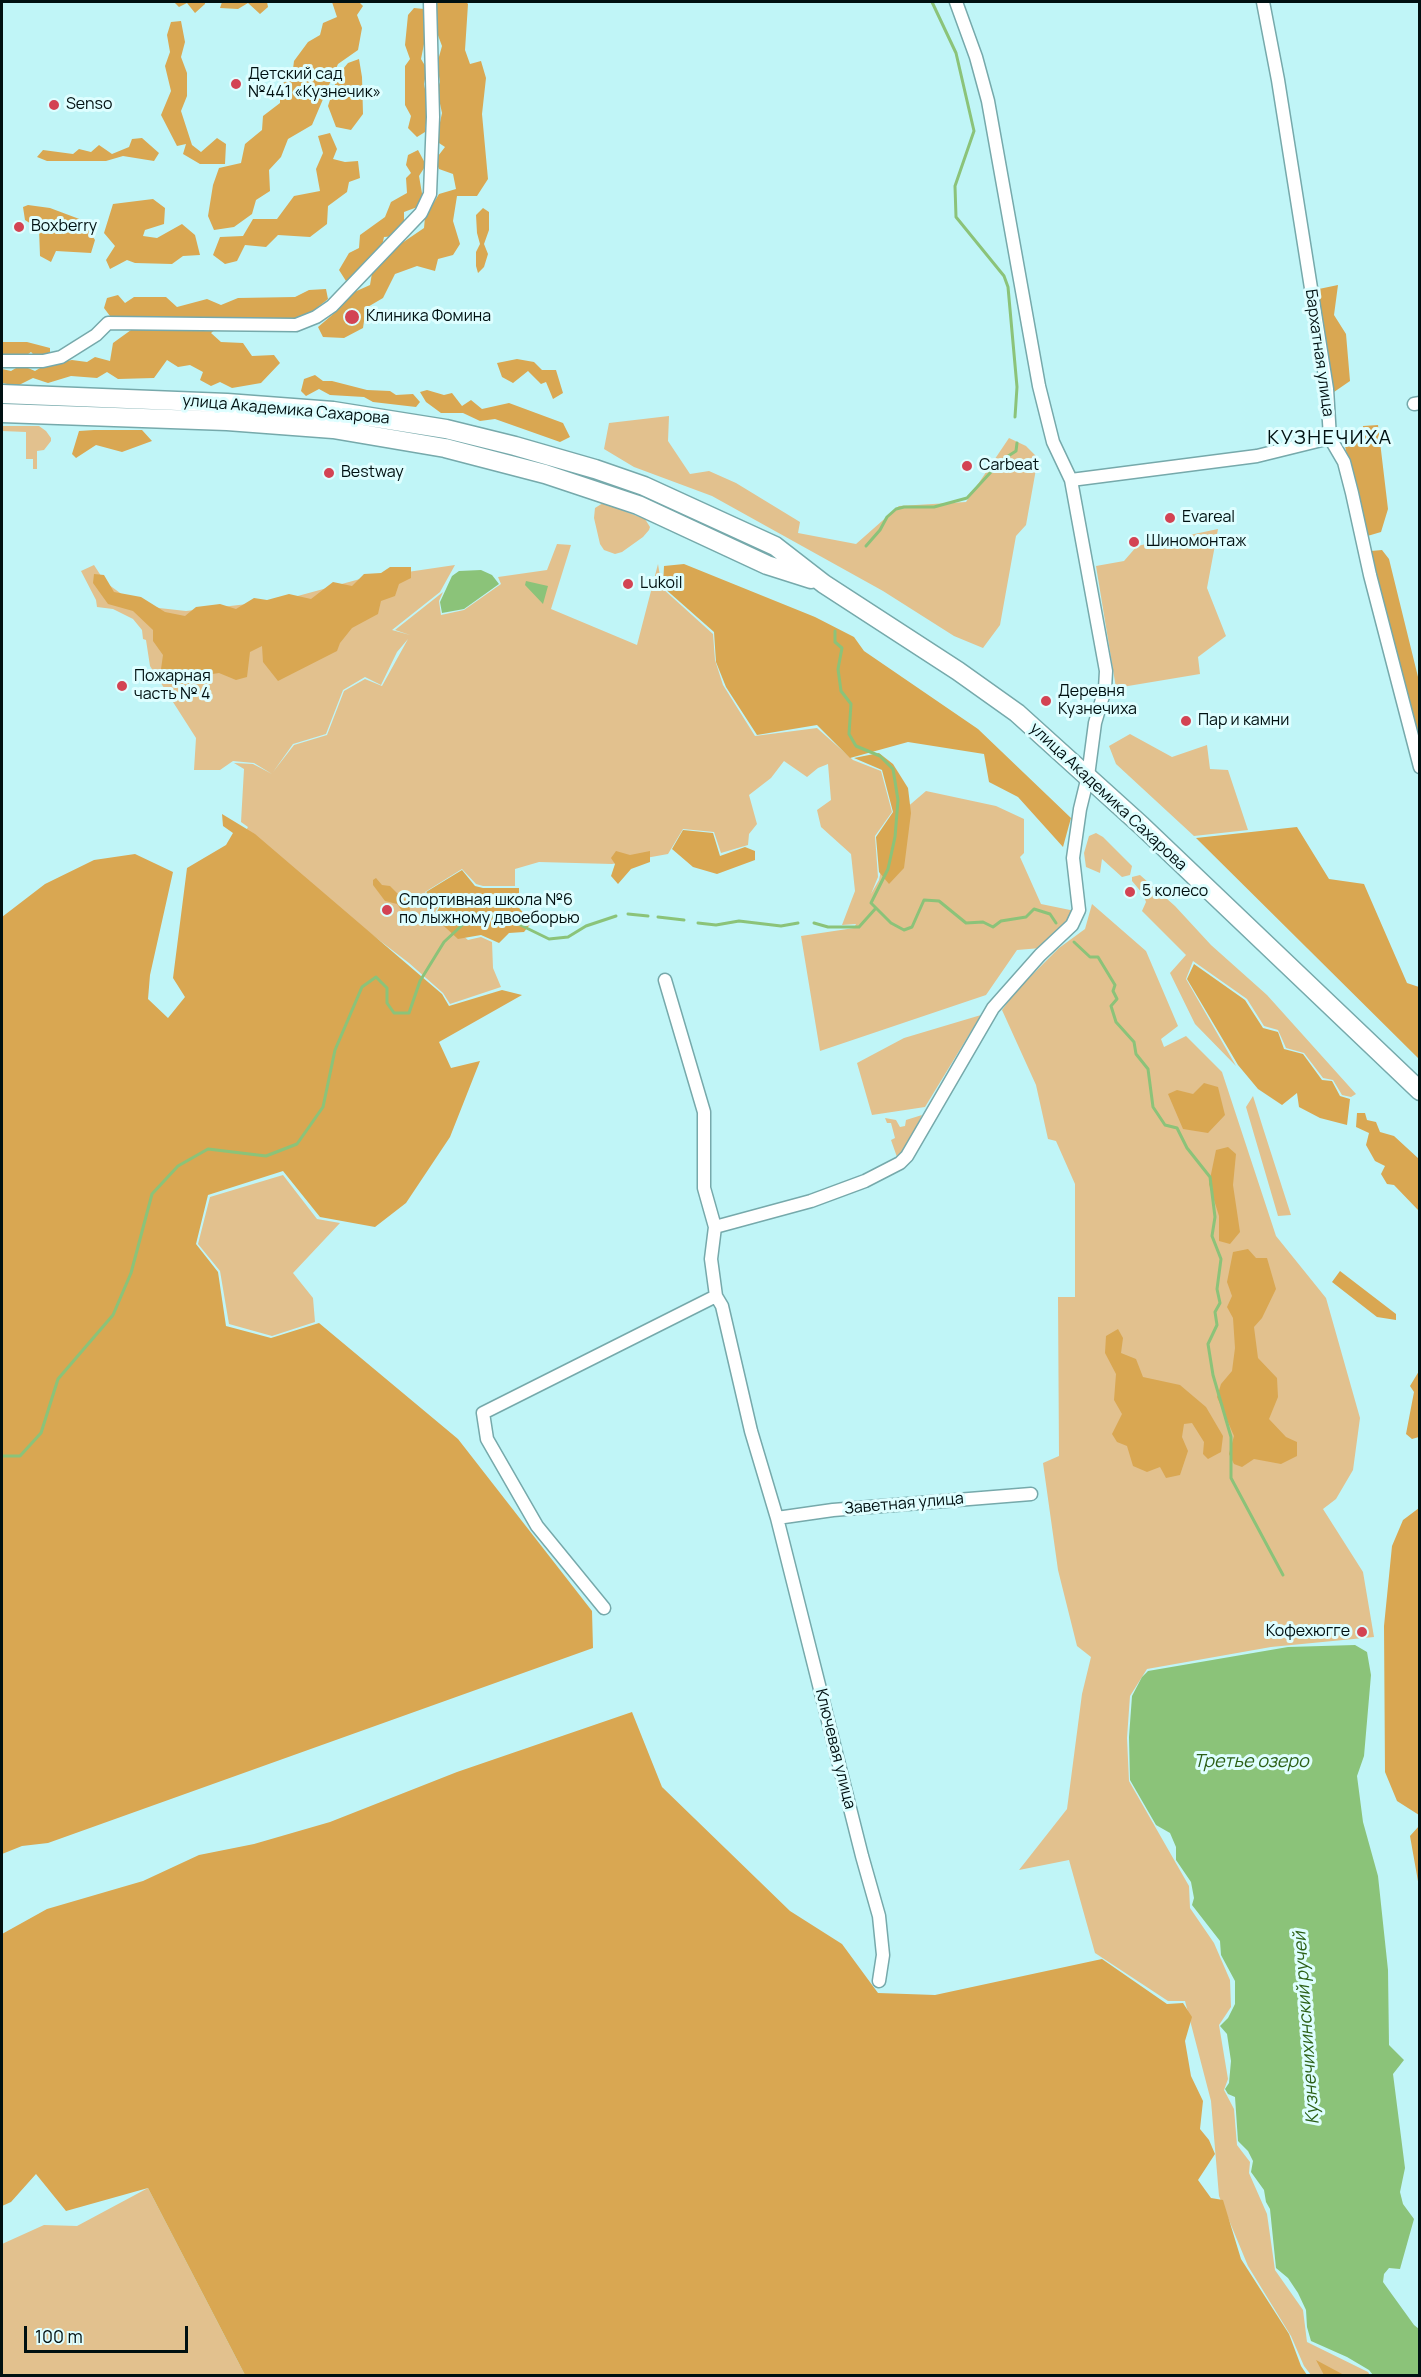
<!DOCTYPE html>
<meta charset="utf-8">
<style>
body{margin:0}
#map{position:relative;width:1421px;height:2377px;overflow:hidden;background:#c0f5f7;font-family:Manrope,sans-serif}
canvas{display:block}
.frame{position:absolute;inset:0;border:3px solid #001011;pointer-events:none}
.scale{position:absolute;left:24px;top:2326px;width:164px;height:27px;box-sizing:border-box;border:3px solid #001011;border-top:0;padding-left:8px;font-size:18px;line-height:21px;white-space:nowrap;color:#001011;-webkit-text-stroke:4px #defeff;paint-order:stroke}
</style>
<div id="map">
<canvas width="1421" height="2377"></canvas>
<div class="frame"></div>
<div class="scale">100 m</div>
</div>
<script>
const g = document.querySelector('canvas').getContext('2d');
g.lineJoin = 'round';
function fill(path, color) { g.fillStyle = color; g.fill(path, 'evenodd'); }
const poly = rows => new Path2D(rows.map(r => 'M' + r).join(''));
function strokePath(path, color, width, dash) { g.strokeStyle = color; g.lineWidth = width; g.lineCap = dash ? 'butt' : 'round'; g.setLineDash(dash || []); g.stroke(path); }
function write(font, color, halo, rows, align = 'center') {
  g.font = font + ' Manrope,sans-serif'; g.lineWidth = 6; g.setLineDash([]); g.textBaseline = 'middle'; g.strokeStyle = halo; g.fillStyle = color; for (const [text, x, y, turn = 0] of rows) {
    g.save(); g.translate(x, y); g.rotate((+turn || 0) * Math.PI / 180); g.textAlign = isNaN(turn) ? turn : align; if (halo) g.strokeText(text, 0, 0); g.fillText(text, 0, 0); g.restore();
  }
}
fill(poly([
 [669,416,668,441,690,474,709,471,736,483,800,522,798,533,856,544,899,506,966,502,1009,438,1026,446,1038,458,1026,525,1016,536,1000,625,983,648,954,636,883,591,712,496,634,467,604,449,609,423],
 [2,426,39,426,46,431,51,438,51,441,44,450,37,451,37,469,33,469,33,459,26,459,26,432,2,431],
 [603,503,645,519,650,527,649,530,643,537,622,552,615,554,604,550,600,544,594,518,595,508],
 [1218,529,1207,588,1226,636,1198,657,1200,674,1116,688,1096,566,1124,561,1137,546],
 [557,544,571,545,551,609,637,645,658,564,662,588,713,634,715,660,723,685,755,736,817,728,853,760,881,771,892,812,875,836,878,877,871,894,879,880,891,821,926,791,996,806,1024,819,1024,853,1020,857,1041,904,1075,911,1041,948,1017,950,986,995,820,1051,801,936,854,928,856,924,842,925,855,891,851,854,821,827,817,810,831,800,828,764,818,768,807,777,784,761,771,778,749,795,757,824,749,834,748,845,721,853,714,832,683,829,668,854,612,864,539,862,515,869,515,886,483,886,476,884,462,869,425,892,438,907,435,912,468,940,481,937,492,942,493,968,501,987,450,1004,443,993,409,963,243,836,248,827,241,822,244,769,234,763,253,764,272,774,254,763,233,761,220,770,194,770,196,738,150,666,146,640,143,639,142,630,133,619,113,609,97,607,96,600,81,571,94,565,105,582,127,598,159,608,186,611,283,600,360,579,455,565,440,592,392,630,410,635,395,630,443,592,439,601,441,615,464,610,501,584,498,577,547,570],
 [408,639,382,686,365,679,344,691,327,735,294,745,273,772,293,744,326,734,343,690,365,677,381,685,397,652],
 [1130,734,1172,757,1207,745,1210,769,1228,770,1248,830,1194,836,1116,764,1109,746],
 [1096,833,1103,837,1132,866,1130,875,1122,877,1102,859,1100,873,1086,867,1084,853,1089,836],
 [1140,875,1175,906,1211,945,1267,995,1356,1094,1351,1097,1342,1095,1333,1080,1323,1078,1304,1053,1286,1048,1278,1030,1264,1026,1247,999,1193,961,1186,979,1236,1066,1195,1024,1170,973,1186,955,1142,911,1146,902,1143,894,1132,881,1132,877],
 [1092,904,1146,951,1178,1026,1161,1039,1164,1047,1186,1036,1222,1072,1276,1236,1326,1298,1360,1418,1353,1470,1336,1499,1323,1509,1363,1572,1374,1637,1271,1647,1147,1669,1130,1696,1127,1738,1129,1781,1189,1886,1190,1908,1214,1943,1230,1980,1231,2007,1219,2025,1228,2079,1224,2090,1234,2109,1237,2145,1250,2162,1249,2173,1267,2214,1275,2270,1303,2310,1307,2342,1368,2372,1370,2375,1311,2375,1304,2366,1291,2336,1248,2266,1219,2196,1211,2101,1185,2001,1168,2001,1095,1953,1069,1860,1019,1870,1067,1809,1082,1694,1091,1657,1077,1646,1058,1570,1043,1463,1059,1456,1058,1297,1075,1297,1075,1184,1056,1141,1048,1139,1036,1085,1002,1010,1016,991,1059,948,1085,929],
 [981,1015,925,1107,872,1115,857,1063,904,1038],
 [1253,1096,1263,1128,1291,1215,1278,1216,1246,1107],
 [922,1115,906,1148,897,1157,891,1140,895,1138,891,1123,887,1123,885,1118,896,1120,900,1127,905,1126,906,1120],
 [283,1175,317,1219,340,1223,293,1273,313,1298,315,1322,272,1336,229,1324,220,1271,198,1244,210,1197],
 [148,2188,245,2375,2,2375,2,2244,44,2225,77,2226]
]), '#e2c18e');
fill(poly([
 [174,2,205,2,205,4,195,13,187,3,179,7],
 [222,2,267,2,268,7,260,14,248,3,238,9,220,8],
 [332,2,359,2,363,6,357,15,362,28,358,50,338,64,312,125,288,139,281,157,269,170,270,191,256,200,252,214,234,227,214,230,208,216,213,185,219,168,241,163,245,144,262,130,263,116,280,103,280,85,292,77,294,61,308,42,320,35,323,23,337,17],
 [438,2,466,2,468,4,465,50,470,64,481,61,486,78,482,114,488,179,477,196,457,196,453,221,460,244,453,255,438,259,435,271,417,266,395,274,383,298,366,308,363,328,344,338,323,337,318,327,338,310,341,298,370,285,372,273,402,243,424,228,425,217,439,194,456,189,453,174,439,169,435,160,445,147,436,141,442,113,437,90,440,82,437,64,442,46,436,30,435,7],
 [414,8,424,9,427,29,421,59,427,69,424,84,428,104,425,132,417,137,408,128,411,116,405,105,405,66,410,59,405,45,408,15],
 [181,21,185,42,181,57,187,73,187,96,181,111,192,145,201,152,217,138,226,144,225,164,200,164,183,154,186,144,177,146,161,115,171,91,165,66,170,52,167,35,171,22],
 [359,59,362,77,363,114,351,130,336,127,328,106,338,75,348,63],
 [330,133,337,149,333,159,345,162,358,161,360,178,349,182,347,192,328,206,327,224,310,237,278,235,266,247,245,245,237,261,225,264,213,255,220,237,243,236,253,219,277,219,294,196,320,191,316,169,323,153,318,136],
 [142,138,159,153,154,161,123,156,106,161,47,161,37,157,43,150,73,154,79,149,91,152,99,145,112,154,129,147,132,139],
 [418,150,426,165,419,176,423,199,420,206,404,212,404,225,397,236,384,237,379,260,360,281,346,281,339,270,349,253,359,248,360,235,385,217,391,202,407,193,406,178,411,173,406,165,408,155],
 [153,199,165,208,164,224,145,230,143,236,157,238,182,224,195,235,200,255,183,256,172,264,135,263,127,260,110,269,106,260,115,246,104,233,113,204],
 [28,205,50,208,82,220,95,240,91,253,56,251,51,262,40,256,39,229,25,220,23,207],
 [483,208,489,212,489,230,484,244,488,254,484,267,478,273,476,266,476,252,480,244,477,233,476,215],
 [1338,285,1334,315,1346,334,1350,381,1334,392,1314,290],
 [326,289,328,299,302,320,226,321,211,333,221,342,243,343,252,356,274,355,280,363,261,383,232,388,220,382,211,386,200,380,203,372,190,365,178,367,167,360,154,378,118,379,107,372,97,378,71,376,48,383,33,378,17,386,2,383,2,369,11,371,21,365,35,371,45,365,72,360,87,362,95,357,110,361,113,343,131,330,128,321,113,320,104,308,107,298,118,295,125,303,134,297,166,297,177,307,207,299,221,305,238,298,295,297,309,290],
 [2,342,27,342,50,348,50,356,37,358,31,352,24,357,2,357],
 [517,359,534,362,542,370,556,370,563,393,553,399,546,382,541,384,528,371,513,383,502,377,497,363],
 [315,375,323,381,332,381,367,390,390,391,396,395,413,394,420,402,416,407,373,402,364,397,330,395,319,389,306,396,301,391,304,379],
 [427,390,444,395,452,393,462,406,471,400,482,409,509,403,563,423,570,437,560,442,495,419,480,421,463,413,441,413,426,402,420,392],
 [1378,425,1388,509,1381,532,1364,537,1345,446,1363,439,1363,426],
 [94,430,142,430,152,441,122,452,96,445,76,458,72,454,79,431],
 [1382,550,1389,559,1419,681,1419,756,1386,626,1371,551],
 [684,564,815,617,854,637,864,651,978,729,1071,818,1063,847,1018,797,989,782,984,754,908,742,850,758,817,725,757,735,726,687,716,662,714,632,663,587,664,566],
 [390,567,411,567,411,578,399,584,395,596,381,601,378,614,352,628,340,643,337,651,278,681,263,662,262,646,250,652,247,677,236,680,219,673,192,677,189,684,172,683,161,669,163,655,153,641,153,630,133,611,108,604,93,583,94,574,104,575,114,592,141,597,165,612,185,616,196,607,220,604,236,609,254,598,267,600,289,594,311,599,333,582,352,586,364,574,381,573],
 [879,753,893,764,908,788,911,813,904,868,889,884,879,872,876,837,893,812,882,770,854,758],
 [222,814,255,834,442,994,449,1006,502,990,522,995,439,1042,451,1068,480,1061,450,1137,406,1203,375,1227,320,1217,283,1171,208,1195,196,1244,218,1272,226,1326,271,1338,319,1323,458,1439,592,1611,593,1648,48,1843,22,1846,2,1854,2,917,45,884,94,860,135,854,173,872,150,975,148,999,168,1018,185,997,173,978,187,868,226,845,233,833,223,826],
 [1297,827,1329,879,1364,884,1407,983,1419,987,1419,1059,1196,838],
 [683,830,713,833,720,856,745,847,755,851,755,860,717,874,693,867,672,849],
 [616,851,630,855,650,851,650,862,631,869,618,884,611,876,615,864,611,858],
 [462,870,475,886,483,888,519,888,519,908,532,922,524,932,509,933,499,943,481,935,458,939,434,917,440,906,426,892],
 [376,878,382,885,390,886,402,898,409,901,410,910,402,911,397,904,385,901,373,885,373,880],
 [1194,964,1245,1000,1263,1028,1278,1032,1284,1049,1303,1054,1322,1080,1332,1081,1340,1096,1350,1099,1347,1125,1320,1118,1299,1107,1297,1093,1282,1105,1258,1089,1238,1065,1187,979],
 [1204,1083,1218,1087,1225,1115,1208,1133,1183,1129,1168,1094,1177,1090,1193,1094],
 [1357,1113,1365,1113,1367,1120,1376,1122,1380,1132,1394,1136,1419,1159,1419,1211,1394,1185,1387,1184,1381,1174,1385,1166,1375,1161,1366,1145,1369,1133,1356,1127],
 [1228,1147,1236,1154,1233,1185,1240,1232,1230,1244,1219,1241,1219,1216,1209,1184,1216,1150],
 [1248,1249,1256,1258,1267,1258,1276,1289,1262,1318,1254,1327,1258,1358,1277,1378,1278,1397,1269,1419,1286,1437,1297,1442,1297,1456,1281,1464,1254,1459,1242,1467,1234,1464,1229,1454,1234,1436,1217,1397,1221,1384,1232,1371,1235,1348,1233,1318,1227,1307,1232,1296,1227,1282,1233,1252],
 [1340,1271,1396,1314,1396,1320,1377,1317,1332,1282],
 [1118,1329,1123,1338,1121,1353,1136,1359,1143,1377,1180,1385,1206,1407,1223,1436,1221,1452,1208,1459,1203,1454,1204,1442,1192,1423,1184,1424,1182,1437,1188,1451,1180,1475,1166,1478,1160,1467,1147,1472,1133,1466,1127,1446,1117,1442,1112,1434,1122,1414,1114,1400,1116,1374,1105,1353,1106,1336],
 [1419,1371,1419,1437,1412,1439,1406,1434,1414,1392,1410,1386],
 [1419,1508,1419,1815,1397,1801,1385,1772,1384,1626,1392,1546,1403,1520],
 [632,1712,662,1787,790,1911,842,1944,878,1993,935,1995,1102,1959,1167,2004,1183,2003,1192,2017,1185,2041,1191,2076,1203,2101,1200,2129,1209,2140,1215,2154,1198,2180,1211,2198,1223,2200,1241,2259,1289,2334,1301,2366,1307,2375,245,2375,148,2188,66,2211,36,2174,11,2202,2,2206,2,1934,47,1909,143,1881,199,1855,254,1844,330,1822,457,1772],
 [1419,1826,1419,1887,1410,1836],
 [1316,2360,1344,2375,1324,2375]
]), '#d9a752');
fill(poly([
 [481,570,492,575,499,584,464,609,442,613,440,602,452,576,459,571],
 [526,581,548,586,543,604,525,585],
 [1355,1645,1367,1652,1371,1675,1364,1756,1357,1776,1363,1822,1378,1876,1388,1970,1389,2045,1404,2060,1393,2074,1405,2168,1400,2192,1403,2204,1414,2219,1400,2269,1389,2268,1384,2274,1383,2282,1414,2325,1419,2329,1419,2375,1373,2375,1369,2370,1347,2357,1311,2341,1307,2327,1306,2310,1298,2293,1288,2278,1276,2268,1270,2209,1266,2202,1264,2190,1251,2172,1253,2161,1248,2151,1238,2141,1235,2097,1228,2094,1225,2089,1229,2083,1231,2061,1227,2034,1220,2026,1228,2018,1235,2004,1235,1981,1221,1955,1220,1941,1192,1905,1194,1898,1191,1882,1176,1860,1176,1847,1170,1833,1156,1825,1130,1780,1129,1737,1132,1696,1142,1677,1148,1671,1288,1647]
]), '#8bc379');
strokePath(poly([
 [932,2,956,53,974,131,955,186,956,217,1004,276,1008,287,1017,387,1015,417],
 [866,546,880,530,887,517,896,509,904,507,934,507,967,498,1002,460,1016,451,1017,443],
 [835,631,835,642,842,648,838,669,841,691,851,704,849,734,856,746,880,756,893,769,898,800,895,837,888,869,871,903,891,923,904,930,912,927,924,900,939,901,966,923,983,922,993,927,1001,921,1026,917,1034,909,1050,914,1056,923],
 [628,914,648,916],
 [658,917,684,920],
 [698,923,716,925,739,921,781,926,798,923],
 [814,923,828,927,859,927,876,908],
 [1074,942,1090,957,1098,957,1115,985,1113,991,1117,999,1111,1006,1116,1022,1134,1042,1136,1054,1148,1069,1153,1107,1165,1125,1177,1128,1187,1148,1210,1177,1215,1217,1212,1236,1221,1259,1217,1289,1220,1303,1215,1312,1217,1325,1208,1344,1213,1375,1231,1437,1231,1478,1283,1575],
 [2,1456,20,1456,41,1433,58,1379,113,1315,131,1273,152,1194,178,1166,208,1149,266,1156,297,1144,323,1107,335,1050,362,987,376,977,387,988,387,1003,394,1013,409,1013,420,981,444,942,474,914,504,917,549,939,568,937,586,926,616,916]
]), '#8bc379', 3);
const minor = poly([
 [1263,2,1278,80,1327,389,1330,438,1344,462,1352,493,1370,575,1420,767],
 [2,361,43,361,61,357,96,335,108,323,296,325,316,317,332,306,421,213,430,194,433,117,430,2],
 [1414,404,1420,403],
 [1071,480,1257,456,1330,438],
 [665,980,704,1112,704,1188,715,1227,711,1259,716,1296],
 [715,1227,811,1201,865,1181,900,1163,907,1156,993,1008,1040,955,1072,925,1079,910,1073,858,1080,809,1088,776,1095,723,1105,689,1106,671,1071,480,1053,442,1039,386,988,101,976,57,956,2],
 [777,1518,833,1510,1031,1494],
 [604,1608,537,1526,487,1439,483,1413,716,1296,722,1306,751,1431,777,1518,862,1856,879,1916,883,1955,879,1981]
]);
const secondary = poly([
 [2,394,227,403,333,411,446,429,515,446,595,469,644,486,775,546,824,584,958,671,1017,713,1142,826,1420,1091],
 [2,413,227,421,333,429,445,448,545,474,638,505,767,565,811,579]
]);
strokePath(minor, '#76a9ab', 15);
strokePath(secondary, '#76a9ab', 21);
strokePath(minor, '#fff', 12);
strokePath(secondary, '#fff', 18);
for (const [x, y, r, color] of [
 [236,84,6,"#d34353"],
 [54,105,6,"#d34353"],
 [19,227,6,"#d34353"],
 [352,317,8,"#d34353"],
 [967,466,6,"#d34353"],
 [329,473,6,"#d34353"],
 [1170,518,6,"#d34353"],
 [1134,542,6,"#d34353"],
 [628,584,6,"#d34353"],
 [122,686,6,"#d34353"],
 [1046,701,6,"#d34353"],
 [1186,721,6,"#d34353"],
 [1130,892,6,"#d34353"],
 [387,910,6,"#d34353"],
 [1362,1632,6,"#d34353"]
]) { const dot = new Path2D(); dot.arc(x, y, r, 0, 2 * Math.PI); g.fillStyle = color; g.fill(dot); strokePath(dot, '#defeff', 2); }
write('16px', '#001011', '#defeff', [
 ["Детский сад",248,75],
 ["№441 «Кузнечик»",248,93],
 ["Senso",66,105],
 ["Boxberry",31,227],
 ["Клиника Фомина",366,317],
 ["Carbeat",979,466],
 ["Bestway",341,473],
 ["Evareal",1182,518],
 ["Шиномонтаж",1146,542],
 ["Lukoil",640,584],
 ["Пожарная",134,677],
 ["часть № 4",134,695],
 ["Деревня",1058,692],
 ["Кузнечиха",1058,710],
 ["Пар и камни",1198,721],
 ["5 колесо",1142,892],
 ["Спортивная школа №6",399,901],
 ["по лыжному двоеборью",399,919],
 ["Кофехюгге",1350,1632,"right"]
], 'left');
write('16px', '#001011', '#defeff', [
 ["Бархатная улица",1319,353,82],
 ["улица Академика Сахарова",286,410,5],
 ["улица Академика Сахарова",1108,797,43],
 ["Заветная улица",904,1504,-5],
 ["Ключевая улица",835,1749,76]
]);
write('italic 18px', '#2c6017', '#defeff', [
 ["Третье озеро",1251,1762],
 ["Кузнечихинский ручей",1307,2028,-94]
]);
g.letterSpacing = '1.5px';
write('20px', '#001011', '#defeff', [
 ["КУЗНЕЧИХА",1330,438]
]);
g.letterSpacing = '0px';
</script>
